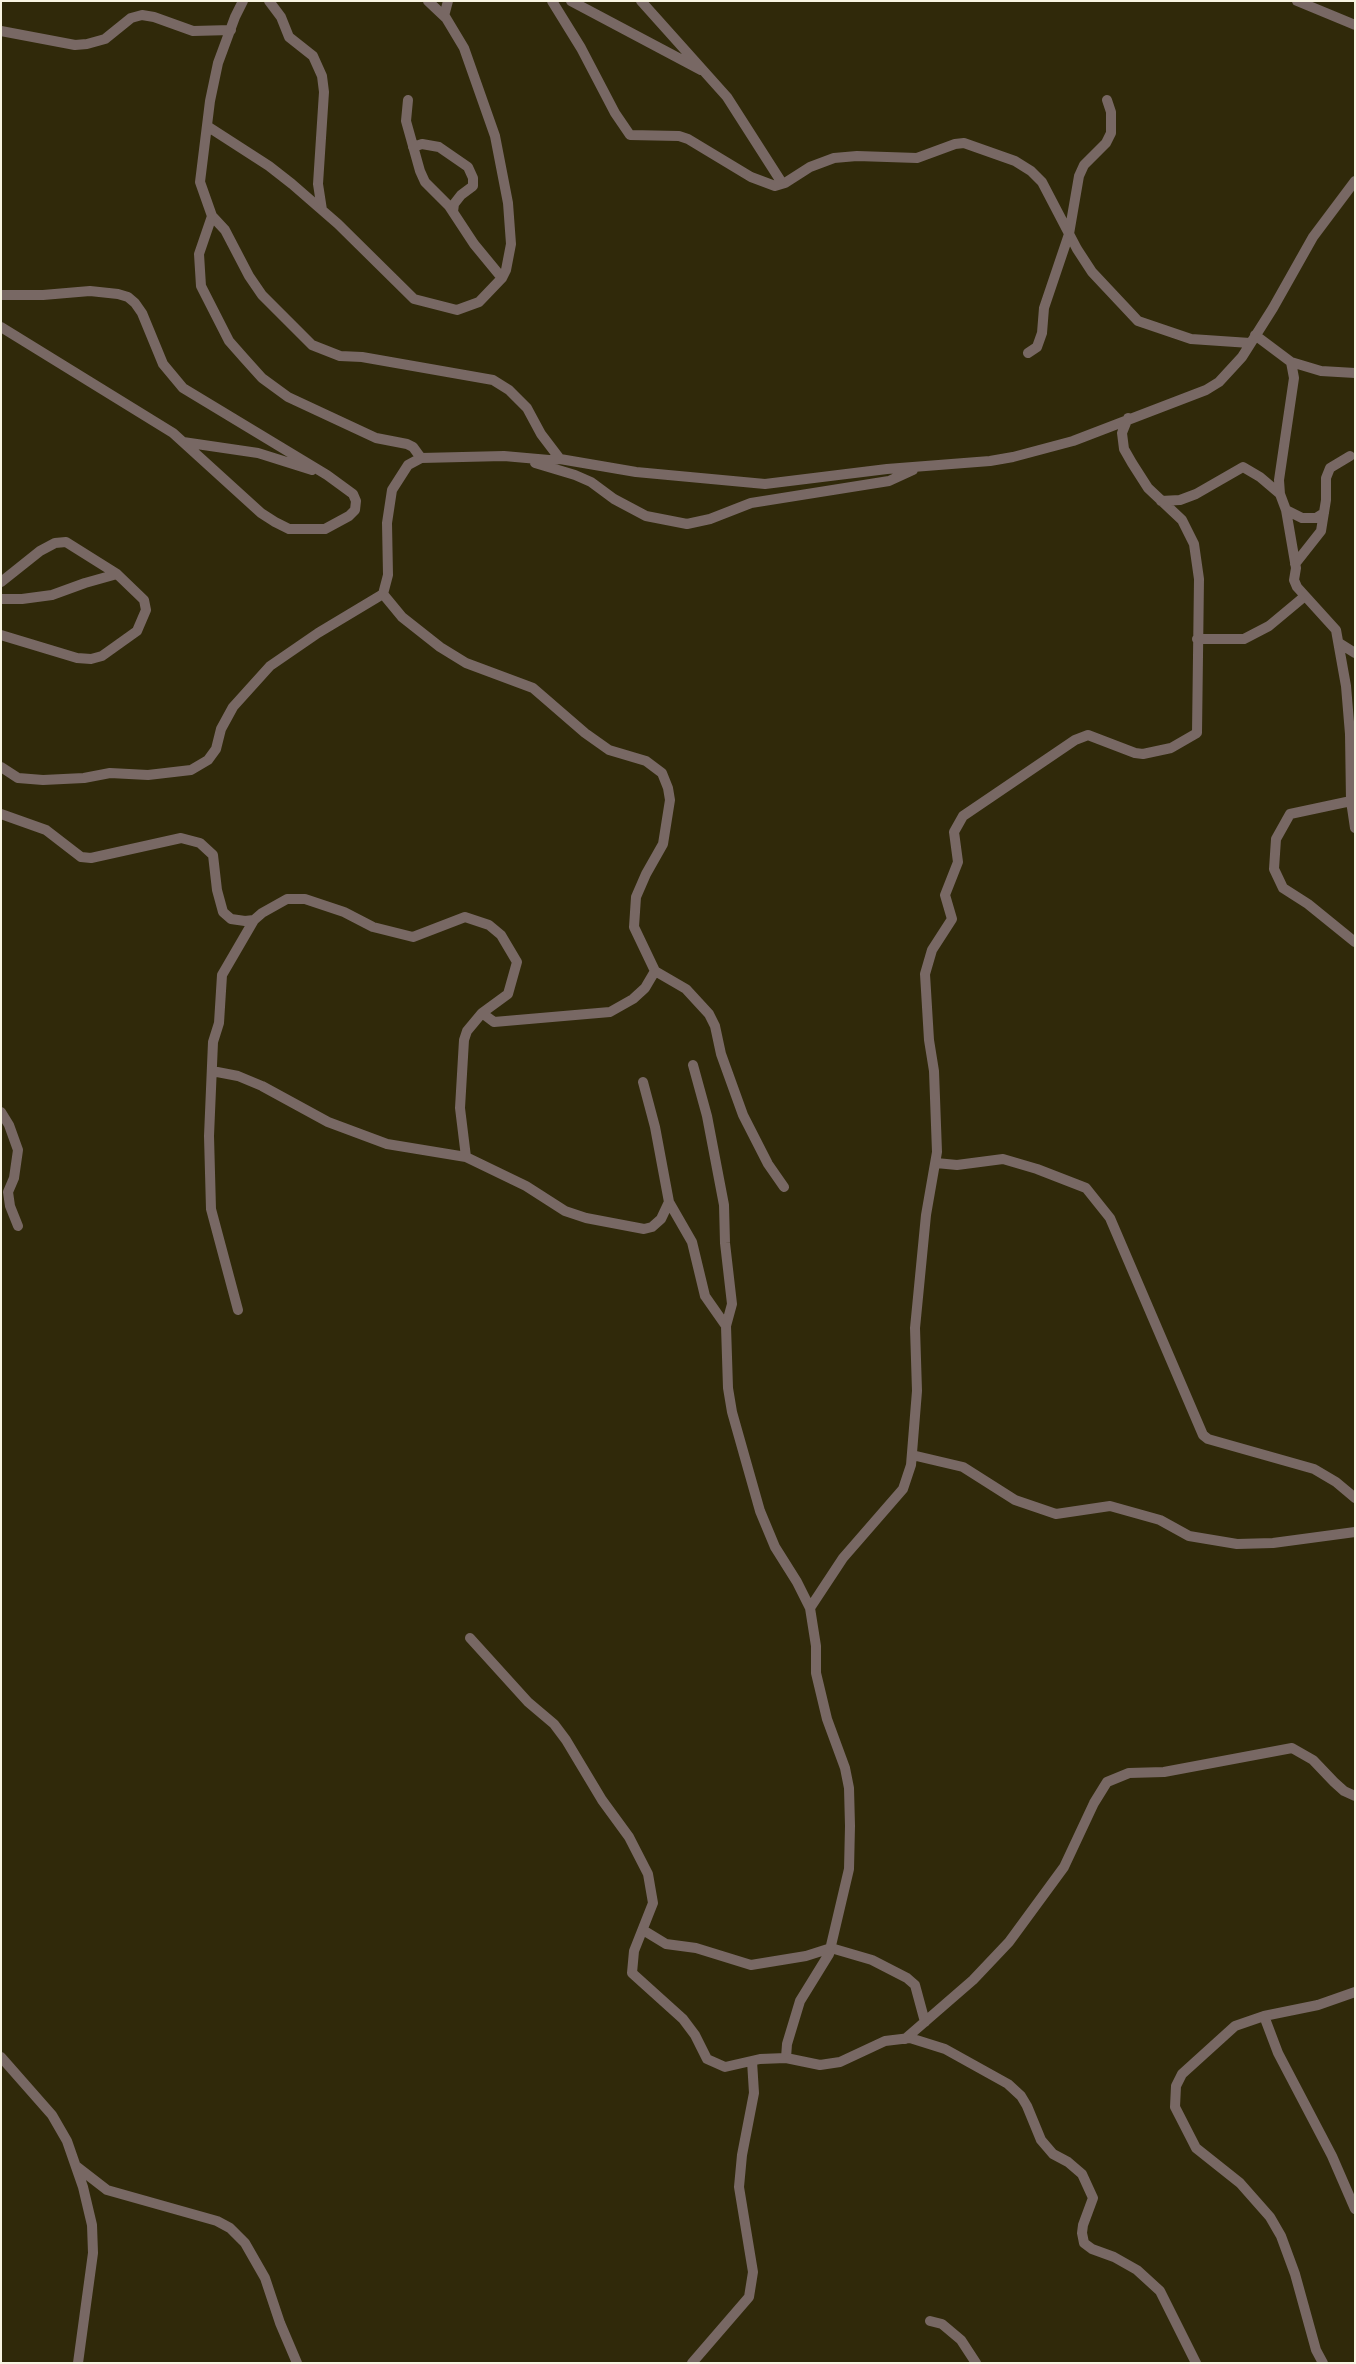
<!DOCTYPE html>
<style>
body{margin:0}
#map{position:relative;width:1356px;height:2364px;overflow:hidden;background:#30290a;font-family:"Open Sans",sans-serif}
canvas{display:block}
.frame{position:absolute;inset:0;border:2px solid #f8f4e2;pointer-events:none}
</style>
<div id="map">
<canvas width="1356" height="2364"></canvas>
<div class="frame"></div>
</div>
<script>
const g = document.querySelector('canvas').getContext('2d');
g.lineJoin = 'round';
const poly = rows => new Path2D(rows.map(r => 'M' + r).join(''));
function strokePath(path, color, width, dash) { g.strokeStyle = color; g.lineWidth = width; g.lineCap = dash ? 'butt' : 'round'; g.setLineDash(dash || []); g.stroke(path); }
strokePath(poly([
 [243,1,235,17,218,63,210,101,200,182,212,216,225,230,249,276,262,295,312,345,340,356,362,357,493,380,509,390,527,408,541,434,560,459],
 [269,1,281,17,289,37,313,56,322,76,324,92,318,184,322,210],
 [552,1,581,48,615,113,630,135,679,136,688,139,751,177,775,186,785,183,810,167,834,158,857,156,917,158,955,144,964,143,1015,161,1031,171,1042,182,1077,249,1092,272,1138,321,1191,339,1250,343],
 [571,1,701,70],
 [641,1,727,97,782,183],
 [1297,1,1355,25],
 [444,16,448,1],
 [1,31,75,45,87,44,105,39,131,18,142,15,154,17,193,31,231,30],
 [408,100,406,121,420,171,425,182,449,206,474,244,502,278],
 [207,126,269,166,292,184,338,224,414,299,457,310,479,302,502,278,506,270,511,244,508,203,495,136,464,48,446,18,428,1],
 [413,147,422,144,439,147,468,167,473,178,473,186,461,195,454,204,453,212],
 [212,216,199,254,201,286,229,341,244,358,262,378,288,397,376,438,407,444,413,447,421,458],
 [1,295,43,295,90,291,118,294,128,297,135,303,142,313,163,364,183,388,327,475,353,494,356,501,355,510,349,516,325,529,289,529,275,522,261,513,173,433,1,327],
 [1255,335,1291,362,1321,371,1355,373],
 [1028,353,1037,347,1042,333,1044,308,1069,234,1079,176,1084,165,1106,143,1111,133,1111,112,1107,100],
 [1291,362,1294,378,1279,480,1280,494,1286,510,1296,568,1294,580,1297,587,1336,630,1346,686,1350,734,1351,801,1355,828],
 [183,442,258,453,312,470],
 [535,463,575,475,591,482,614,499,646,516,687,524,710,519,751,503,889,481,913,470],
 [1161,501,1180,500,1196,494,1243,467,1260,477,1280,494],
 [1286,510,1302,518,1316,518,1324,513],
 [1295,564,1321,531,1326,500,1326,478,1330,468,1350,456],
 [1,582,40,551,55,543,66,542,117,574,144,600,146,610,137,631,102,656,91,659,77,658,1,635],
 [383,594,402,617,440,647,466,663,533,688,585,733,609,750,646,761,662,773,668,788,670,800,663,844,646,874,636,897,634,927,655,971,686,989,709,1014,715,1026,721,1054,743,1115,768,1164,784,1187],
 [1,599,22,599,52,595,85,583,117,574],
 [1197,639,1244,639,1269,626,1305,596],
 [1339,643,1355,653],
 [1,767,18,778,43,780,84,778,110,773,148,775,191,770,208,760,216,749,221,729,233,707,270,666,318,633,383,594,388,575,387,523,392,490,408,465,421,458,504,456,549,460,560,459,636,472,765,484,887,469,990,461,1013,457,1073,441,1206,390,1219,382,1242,357,1273,308,1313,237,1355,181],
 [1351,801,1290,814,1276,839,1274,869,1283,888,1308,904,1355,942],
 [1,814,46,830,81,857,91,858,181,838,200,843,213,855,217,890,223,912,231,919,245,921,254,920],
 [482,1013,494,1022,610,1012,633,999,645,988,655,971],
 [693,1065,707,1116,724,1205,725,1243,732,1304,726,1326,728,1388,732,1412,760,1511,775,1547,797,1582,810,1608,816,1646,816,1673,827,1719,845,1768,849,1788,850,1826,849,1869,829,1954,800,2001,787,2044,786,2058],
 [212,1071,238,1076,262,1086,328,1122,387,1144,466,1157,526,1186,565,1211,586,1218,644,1229,652,1227,661,1219,669,1202],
 [643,1082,655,1127,669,1202,692,1242,705,1296,726,1326],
 [1,1112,9,1125,18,1150,14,1178,8,1192,10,1206,18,1226],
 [936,1163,957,1165,1003,1159,1037,1169,1086,1188,1110,1218,1203,1435,1208,1439,1314,1469,1336,1482,1355,1498],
 [238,1310,211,1209,209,1136,213,1042,219,1023,222,975,254,920,262,913,287,899,305,899,344,912,373,927,413,937,465,917,489,925,501,935,517,962,508,994,482,1013,467,1031,464,1040,460,1108,466,1157],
 [912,1455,963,1467,1015,1500,1056,1514,1110,1506,1160,1520,1189,1536,1237,1544,1273,1543,1355,1532],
 [810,1608,843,1558,903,1489,911,1465,917,1391,915,1328,926,1215,937,1152,934,1071,929,1040,925,974,932,950,952,919,945,895,958,862,954,832,963,816,1075,740,1088,735,1135,753,1143,754,1171,748,1197,733,1199,579,1194,544,1182,520,1148,488,1132,463,1124,449,1122,433,1128,418],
 [470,1638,528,1702,554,1724,566,1740,602,1800,629,1837,648,1874,653,1903,634,1951,632,1973,683,2019,695,2035,707,2059,725,2067,760,2059,786,2058,820,2065,840,2062,885,2041,910,2038,945,2049,1008,2084,1021,2096,1027,2106,1041,2140,1053,2154,1068,2162,1082,2174,1093,2198,1083,2225,1082,2233,1084,2243,1092,2249,1114,2257,1137,2270,1160,2291,1196,2363],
 [643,1930,666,1944,696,1948,751,1965,806,1956,831,1948,872,1960,907,1978,915,1985,925,2022],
 [1264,2016,1278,2053,1332,2156,1355,2209],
 [905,2039,973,1980,1009,1942,1064,1867,1094,1803,1107,1782,1129,1773,1164,1772,1292,1748,1313,1760,1334,1782,1344,1791,1355,1796],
 [1,2057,52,2115,67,2141,83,2187,92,2225,93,2253,78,2363],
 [76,2166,107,2190,217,2221,230,2228,245,2243,265,2278,280,2323,297,2363],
 [930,2321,942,2324,961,2340,976,2363],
 [692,2363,749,2297,753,2272,739,2187,742,2155,754,2093,752,2061],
 [1323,2363,1316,2350,1295,2274,1281,2236,1270,2217,1240,2183,1196,2148,1175,2107,1176,2086,1182,2074,1235,2026,1264,2016,1318,2005,1355,1992]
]), '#786864', 10);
</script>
